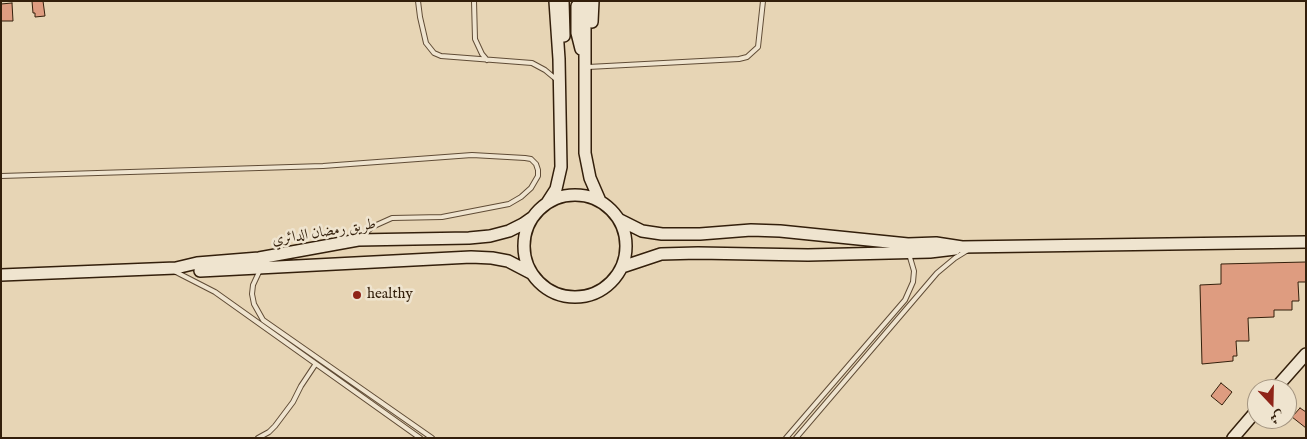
<!DOCTYPE html>
<meta charset="utf-8">
<style>
body{margin:0}
#map{position:relative;width:1307px;height:439px;overflow:hidden;background:#e7d5b5;font-family:"IM FELL English",Amiri,serif}
canvas{display:block}
.frame{position:absolute;inset:0;border:2px solid #331f0b;pointer-events:none}
.north{position:absolute;left:1247px;top:379px;width:50px;height:50px;box-sizing:border-box;background:#efe4cf;border:1px solid #a49581;border-radius:50%;rotate:159deg;font-size:14px;font-weight:700;line-height:20px;text-align:center;color:#331f0b}
.north::after{content:'';display:block;margin:auto;width:18px;height:22px;background:#8f2418;clip-path:polygon(50% 0,100% 100%,50% 72%,0 100%)}
</style>
<div id="map">
<canvas width="1307" height="439"></canvas>
<div class="frame"></div>
<div class="north">ش</div>
</div>
<script>
const g = document.querySelector('canvas').getContext('2d');
g.lineJoin = 'round';
function fill(path, color) { g.fillStyle = color; g.fill(path, 'evenodd'); }
const poly = rows => new Path2D(rows.map(r => 'M' + r).join(''));
function strokePath(path, color, width, dash) { g.strokeStyle = color; g.lineWidth = width; g.lineCap = dash ? 'butt' : 'round'; g.setLineDash(dash || []); g.stroke(path); }
function write(font, color, halo, rows, align = 'center') {
  g.font = font + ' "IM FELL English",Amiri,serif'; g.lineWidth = 5; g.setLineDash([]); g.textBaseline = 'middle'; g.strokeStyle = halo; g.fillStyle = color; for (const [text, x, y, turn = 0] of rows) {
    g.save(); g.translate(x, y); g.rotate((+turn || 0) * Math.PI / 180); g.textAlign = isNaN(turn) ? turn : align; if (halo) g.strokeText(text, 0, 0); g.fillText(text, 0, 0); g.restore();
  }
}
const building = poly([
 [32,1,43,1,45,16,35,17,35,13,33,13,32,1],
 [12,3,13,21,1,21,1,4,12,3],
 [1306,262,1306,282,1298,282,1299,301,1292,301,1292,310,1274,310,1274,317,1248,318,1249,341,1236,341,1237,356,1233,356,1233,361,1202,364,1200,285,1221,284,1221,264,1306,262],
 [1221,383,1232,392,1222,405,1211,396,1221,383],
 [1300,408,1306,412,1306,428,1292,417,1300,408]
]);
fill(building, '#de9c80');
strokePath(building, '#331f0b', 1);
const lane = poly([
 [418,1,420,17,426,43,434,53,441,56,532,63,545,70,557,80],
 [474,1,475,39,482,54,487,60],
 [588,67,739,59,747,57,758,47,763,1],
 [1,176,323,166,472,155,525,158,531,159,536,164,538,170,538,176,531,188,521,197,509,204,442,217,392,218,372,227,360,238],
 [260,270,253,285,252,294,254,304,263,320,432,438],
 [176,272,215,292,420,438],
 [258,438,269,432,275,426,293,402,301,386,315,365],
 [786,438,905,300,913,282,914,271,909,254],
 [796,438,937,273,955,258,968,250]
]);
const secondary = poly([
 [563,1,564,36],
 [585,1,585,153,590,178,600,201],
 [577,6,577,33,581,49],
 [592,22,593,1],
 '524 246a51 51 0 1 1 102 0a51 51 0 1 1-102 0Z',
 [547,203,556,189,561,167,559,59,555,1],
 [620,220,642,231,662,234,700,234,751,230,780,231,908,244,936,243,962,247,1306,242],
 [622,267,661,254,698,253,808,255,930,252,955,249],
 [200,271,471,257,492,258,508,261,531,273],
 [1,275,176,268,197,263,259,258,358,240,469,238,490,236,509,231,523,224,533,217],
 [1275,389,1306,354],
 [1233,438,1257,410]
]);
strokePath(lane, '#604c36', 6);
strokePath(secondary, '#331f0b', 14);
strokePath(lane, '#efe4cf', 4);
strokePath(secondary, '#efe4cf', 11);
for (const [x, y, r, color] of [
 [357,295,5,"#8f2418"]
]) { const dot = new Path2D(); dot.arc(x, y, r, 0, 2 * Math.PI); g.fillStyle = color; g.fill(dot); strokePath(dot, '#efe4cf', 2); }
write('15px', '#331f0b', '#efe4cf', [
 ["طريق رمضان الدائري",324,233,-9]
]);
write('15px', '#331f0b', '#efe4cf', [
 ["healthy",367,295]
], 'left');
</script>
